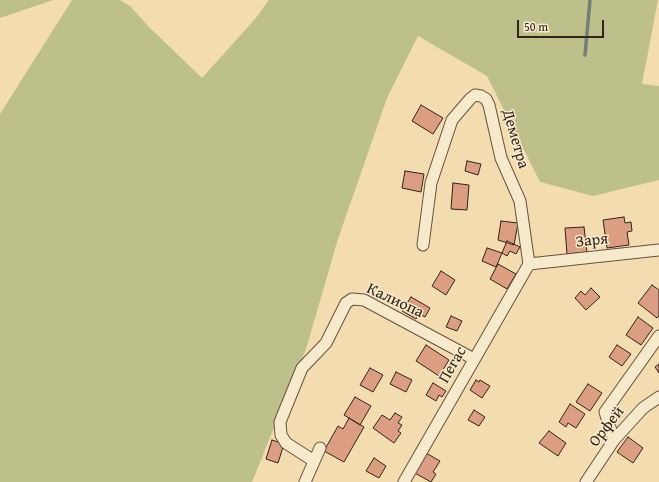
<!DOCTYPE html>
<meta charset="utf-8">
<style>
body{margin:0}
#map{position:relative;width:659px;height:482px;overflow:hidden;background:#f3ddb0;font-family:"Gentium Book Plus",serif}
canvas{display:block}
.scale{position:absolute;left:517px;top:20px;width:87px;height:18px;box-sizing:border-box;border:2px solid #342318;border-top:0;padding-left:5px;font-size:12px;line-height:14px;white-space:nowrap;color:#342318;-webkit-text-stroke:3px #f7e9cc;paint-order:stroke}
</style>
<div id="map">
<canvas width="659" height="482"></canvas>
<div class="scale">50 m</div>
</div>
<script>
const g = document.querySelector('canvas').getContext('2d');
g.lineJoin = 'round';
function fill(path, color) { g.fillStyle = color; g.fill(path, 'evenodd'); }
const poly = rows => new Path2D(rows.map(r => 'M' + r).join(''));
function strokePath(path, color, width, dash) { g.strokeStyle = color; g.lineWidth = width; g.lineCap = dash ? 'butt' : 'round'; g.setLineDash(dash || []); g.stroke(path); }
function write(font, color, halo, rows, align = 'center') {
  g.font = font + ' "Gentium Book Plus",serif'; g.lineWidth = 3; g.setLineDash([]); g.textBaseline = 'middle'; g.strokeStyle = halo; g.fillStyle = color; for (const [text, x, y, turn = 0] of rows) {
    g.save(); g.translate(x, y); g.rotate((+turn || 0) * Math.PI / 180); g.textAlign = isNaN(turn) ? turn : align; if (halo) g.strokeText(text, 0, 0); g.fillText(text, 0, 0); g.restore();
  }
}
fill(poly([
 [0,0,53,0,0,18],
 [72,0,120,0,130,6,150,28,202,78,255,19,269,0,658,0,642,84,659,86,659,180,593,196,540,182,487,76,418,36,387,98,338,239,306,349,252,482,0,482,0,114]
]), '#bdc08a');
strokePath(poly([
 [585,55,590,0]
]), '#737e74', 3.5);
const building = poly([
 [421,105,443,118,433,134,412,121,421,105],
 [467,161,481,164,478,175,465,171,467,161],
 [405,171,424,174,421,192,402,188,405,171],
 [453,183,469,185,467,210,451,209,453,183],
 [624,217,625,223,631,222,632,231,627,232,629,245,607,248,603,220,624,217],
 [501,221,518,223,514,245,498,240,501,221],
 [584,227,587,252,567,254,565,228,584,227],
 [507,241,520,247,516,254,510,251,507,256,502,253,507,241],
 [487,248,502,253,496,267,482,261,487,248],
 [498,264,516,274,507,289,490,279,498,264],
 [441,271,455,280,446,295,432,286,441,271],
 [652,285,659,290,659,316,657,318,638,303,652,285],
 [591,288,600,297,586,310,575,298,581,291,585,295,591,288],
 [411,297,430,308,425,317,419,314,416,319,402,311,411,297],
 [451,316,462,321,457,331,446,327,451,316],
 [638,317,653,328,641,345,626,335,638,317],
 [426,345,449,360,439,376,416,361,426,345],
 [617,345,631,354,622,366,609,357,617,345],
 [659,364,659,373,655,367,659,364],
 [370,368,383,375,373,392,360,385,370,368],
 [396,372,412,380,406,392,390,384,396,372],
 [476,380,479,382,480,380,490,386,482,398,470,390,476,380],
 [433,383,446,391,442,397,439,395,436,401,426,395,433,383],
 [588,384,602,393,590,411,576,402,588,384],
 [355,397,371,406,360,425,344,415,355,397],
 [570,404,585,414,576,428,568,423,566,427,559,422,570,404],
 [474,410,485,417,479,426,468,420,474,410],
 [395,413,402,417,398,423,402,425,398,431,401,433,394,443,373,428,382,415,390,420,395,413],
 [349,418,364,427,344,462,324,451,338,426,343,429,349,418],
 [549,431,566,443,558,456,539,443,549,431],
 [628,437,643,448,633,463,617,452,628,437],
 [272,440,284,444,278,463,266,459,272,440],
 [426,453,440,461,433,472,436,474,431,482,413,472,426,453],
 [374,458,386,466,379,478,366,471,374,458]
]);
fill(building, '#dc9e83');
strokePath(building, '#342318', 1);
const street = poly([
 [423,245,431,183,452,120,470,99,475,95,481,96,486,99,489,105,501,158,520,201,529,264],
 [529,264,659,250],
 [614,440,605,412,659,336],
 [314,461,286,443,281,435,280,422,302,368,326,343,346,303,352,299,364,300,474,359],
 [305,482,320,448],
 [404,482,529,264],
 [586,482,614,440,643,408,659,397]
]);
strokePath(street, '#64523e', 13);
strokePath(street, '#f7e9cc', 11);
write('16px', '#342318', '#f7e9cc', [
 ["Деметра",515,139,74],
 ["Заря",592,241,-6],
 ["Калиопа",395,301,25],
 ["Пегас",453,365,-60],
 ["Орфей",607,427,-52]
]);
</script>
